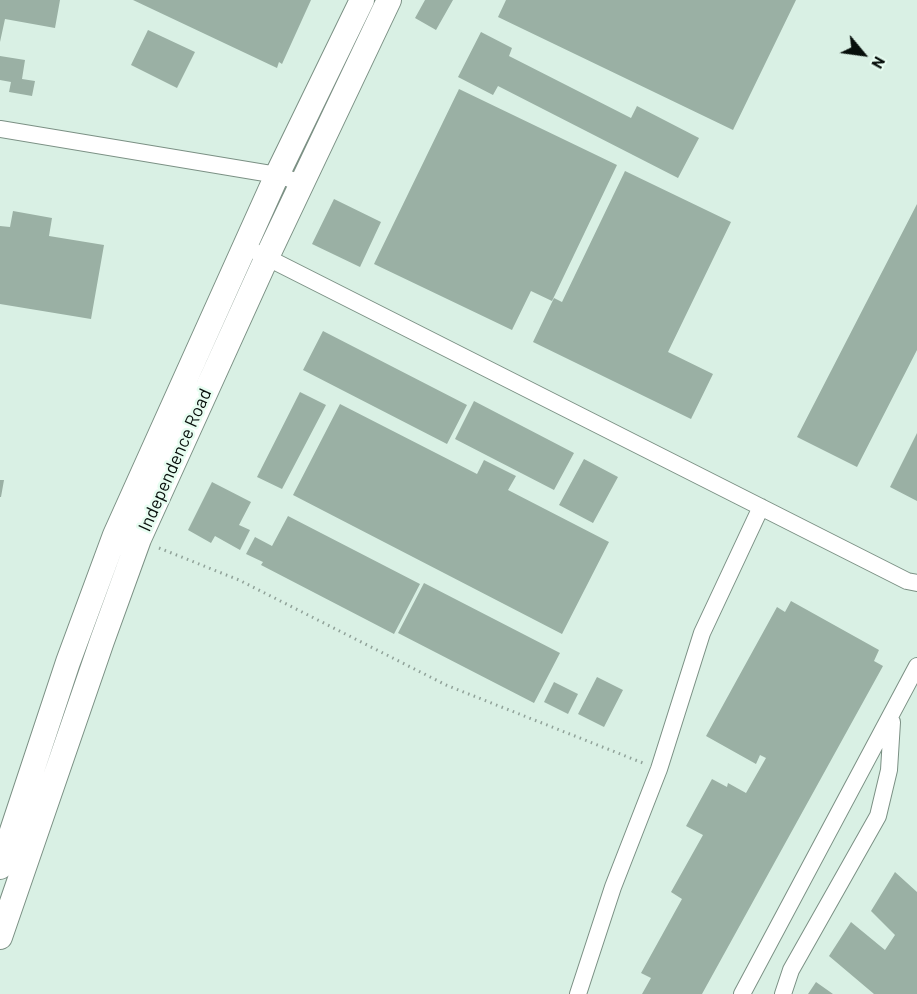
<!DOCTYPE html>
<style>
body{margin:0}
#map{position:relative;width:917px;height:994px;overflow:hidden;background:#d9f0e4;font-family:Barlow,sans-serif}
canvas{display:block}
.north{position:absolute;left:833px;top:24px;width:60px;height:60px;-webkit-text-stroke:4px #e7fdf1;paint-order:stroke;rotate:119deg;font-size:16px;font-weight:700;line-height:24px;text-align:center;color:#070f0b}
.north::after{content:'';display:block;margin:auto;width:21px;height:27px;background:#070f0b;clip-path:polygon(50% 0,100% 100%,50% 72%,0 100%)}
</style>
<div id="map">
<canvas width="917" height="994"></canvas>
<div class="north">N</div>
</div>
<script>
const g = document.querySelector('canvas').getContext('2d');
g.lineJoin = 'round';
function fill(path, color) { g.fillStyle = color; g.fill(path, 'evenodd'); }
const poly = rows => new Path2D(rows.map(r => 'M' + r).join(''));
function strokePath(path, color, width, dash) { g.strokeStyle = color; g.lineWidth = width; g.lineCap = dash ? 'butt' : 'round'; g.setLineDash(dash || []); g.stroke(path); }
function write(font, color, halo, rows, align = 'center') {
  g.font = font + ' Barlow,sans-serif'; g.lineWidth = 5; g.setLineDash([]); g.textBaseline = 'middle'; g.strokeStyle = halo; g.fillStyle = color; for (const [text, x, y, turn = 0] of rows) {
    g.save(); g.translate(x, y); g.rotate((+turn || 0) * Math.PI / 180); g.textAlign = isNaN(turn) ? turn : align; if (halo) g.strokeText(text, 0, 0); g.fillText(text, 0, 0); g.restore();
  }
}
fill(poly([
 [0,0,60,0,55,28,5,19,0,42],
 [133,0,311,0,282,64,279,62,277,68],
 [425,0,453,0,436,30,415,18],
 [506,0,796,0,733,130,498,17],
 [148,30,195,52,177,88,131,65],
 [481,32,512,48,509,56,631,118,637,106,699,138,678,178,498,86,493,95,458,77],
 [0,56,25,60,22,79,35,81,32,96,9,92,11,82,0,80],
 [459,89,617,165,552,301,531,291,512,330,374,264],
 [625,171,731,222,668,352,713,374,691,419,533,342,554,298,562,302],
 [334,199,381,222,360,267,312,244],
 [917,204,917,350,857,467,797,437],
 [13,211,52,218,49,236,104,245,91,319,0,304,0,226,10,227],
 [323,331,467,405,447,444,303,370],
 [300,392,326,405,282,489,257,477],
 [474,401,574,453,554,490,455,439],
 [340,404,477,474,484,460,516,476,508,490,609,542,562,634,293,495],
 [917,433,917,501,890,487],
 [584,459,618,477,593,523,559,505],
 [0,480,4,480,1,497,0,497],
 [212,482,251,502,239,525,250,530,240,550,215,536,211,543,188,530],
 [288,516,420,584,394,634,261,565,263,562,246,554,255,537,272,546],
 [424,583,560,653,534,703,398,633],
 [791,601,879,650,874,661,883,666,702,994,642,994,651,978,641,973,682,899,671,892,703,835,686,826,712,779,727,787,728,783,746,793,766,758,760,755,756,764,706,736,777,607,785,612],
 [597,677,623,690,604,727,578,714],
 [554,682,578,694,568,714,544,702],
 [895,872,917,892,917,994,874,994,829,956,851,922,885,950,895,935,871,911],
 [816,982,833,994,808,994]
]), '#9ab0a4');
const street = poly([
 [0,129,277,175,302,183],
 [258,253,907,581,917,583],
 [578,994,613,887,659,769,702,633,761,507],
 [742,994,917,666],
 [783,994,791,970,878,816,889,770,892,722]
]);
const secondary = poly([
 [0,867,68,662,115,535,277,175,362,0],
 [0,937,102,641,139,539,267,257,389,0]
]);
strokePath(street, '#7b9084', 18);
strokePath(secondary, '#7b9084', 26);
strokePath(poly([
 [159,548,239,580,446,685,643,763]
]), '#90a299', 3, [1.5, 4.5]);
strokePath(street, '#fff', 16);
strokePath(secondary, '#fff', 24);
write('18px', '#070f0b', '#e7fdf1', [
 ["Independence Road",175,460,-66]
]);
</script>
